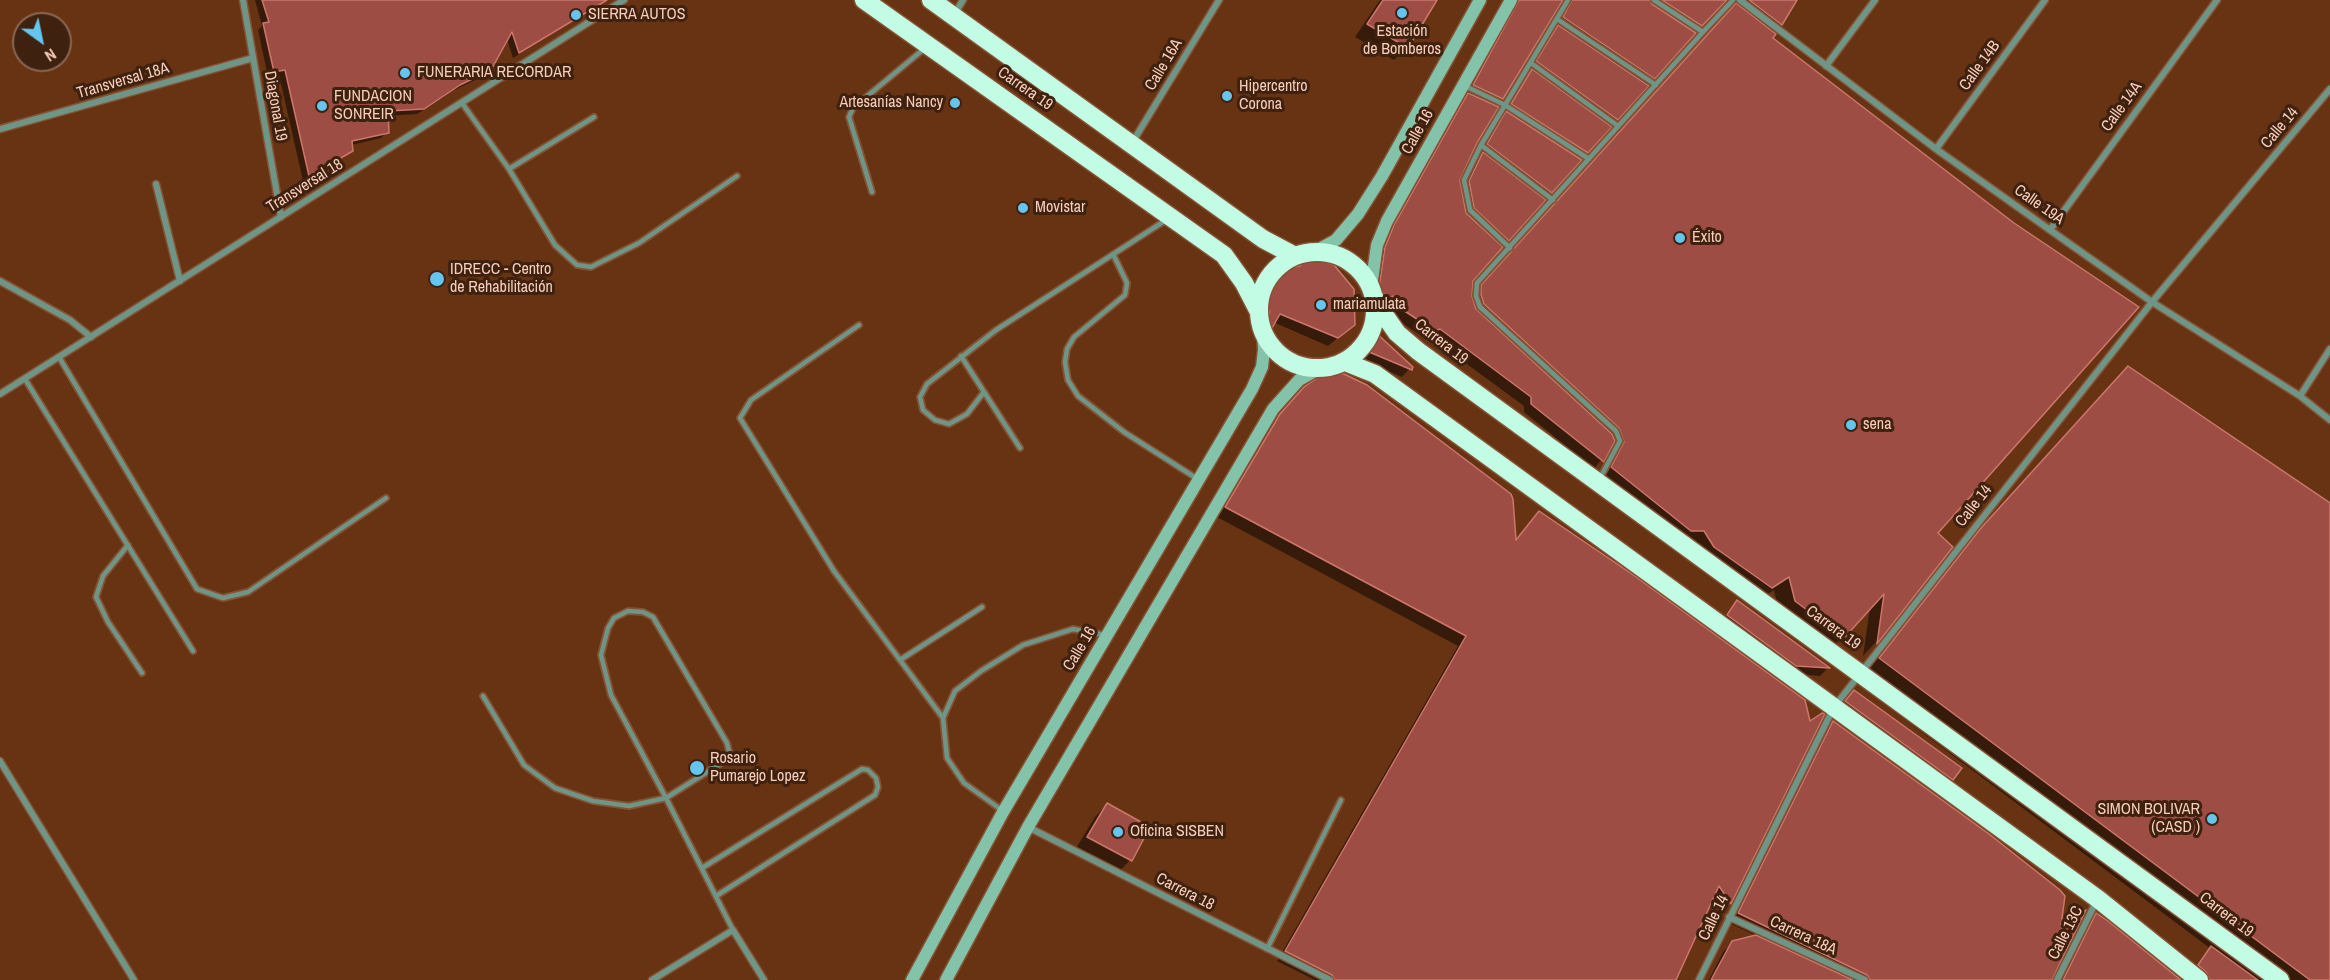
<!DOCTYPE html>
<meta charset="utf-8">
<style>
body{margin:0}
#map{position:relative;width:2330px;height:980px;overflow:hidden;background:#683313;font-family:"Archivo Narrow",sans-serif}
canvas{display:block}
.north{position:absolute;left:12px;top:12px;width:60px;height:60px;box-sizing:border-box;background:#3f2110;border:2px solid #896654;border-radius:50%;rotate:147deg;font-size:16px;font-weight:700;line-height:24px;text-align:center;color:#f8ceba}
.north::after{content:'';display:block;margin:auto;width:21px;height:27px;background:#64c5ee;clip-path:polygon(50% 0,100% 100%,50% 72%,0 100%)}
</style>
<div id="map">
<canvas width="2330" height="980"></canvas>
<div class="north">N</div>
</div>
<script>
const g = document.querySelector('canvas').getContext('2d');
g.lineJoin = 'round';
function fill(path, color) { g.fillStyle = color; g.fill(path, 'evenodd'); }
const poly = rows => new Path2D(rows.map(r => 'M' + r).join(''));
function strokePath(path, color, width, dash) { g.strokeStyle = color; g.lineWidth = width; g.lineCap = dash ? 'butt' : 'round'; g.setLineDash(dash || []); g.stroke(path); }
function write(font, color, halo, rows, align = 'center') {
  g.font = font + ' "Archivo Narrow",sans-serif'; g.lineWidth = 6; g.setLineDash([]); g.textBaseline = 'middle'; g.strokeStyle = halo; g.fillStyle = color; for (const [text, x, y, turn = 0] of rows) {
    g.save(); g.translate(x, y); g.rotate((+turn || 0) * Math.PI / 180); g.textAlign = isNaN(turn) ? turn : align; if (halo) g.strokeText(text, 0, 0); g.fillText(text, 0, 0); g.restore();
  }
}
fill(poly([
 [255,0,608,0,513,58,507,39,490,69,484,76,452,91,417,114,387,116,387,132,381,138,351,145,351,150,345,156,303,181,279,75,268,77,258,30,262,26],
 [1380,0,1429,0,1406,47,1394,60,1355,37],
 [1513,0,1796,0,1780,24,1772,33,1771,38,1936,533,1951,547,1875,643,1863,656,1870,607,1828,652,1780,616,1774,590,1756,602,1597,483,1610,458,1608,451,1594,469,1524,412,1524,406,1430,337,1426,339,1383,310,1389,300,1379,307,1372,296,1377,257,1386,235,1460,103,1467,97,1464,95],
 [1731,4,1734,7,1470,298,1472,280,1500,247,1693,33,1719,6],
 [1558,5,1561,6,1563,12,1554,28,1556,30,1550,35,1529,70,1531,72,1524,79,1504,112,1506,114,1498,122,1480,153,1482,155,1475,162,1460,191,1458,180,1494,106,1502,98],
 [1276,275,1354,324,1328,346,1273,322,1262,337,1258,330,1263,321,1256,307,1257,302,1267,284],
 [1373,333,1411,367,1402,377,1355,357,1365,341],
 [2104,393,2330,504,2329,980,2197,980,2191,974,2211,949,1856,683,1957,555],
 [1295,398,1515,541,1809,723,1823,715,1729,903,1721,912,1712,898,1673,980,1315,980,1277,961,1458,646,1217,517,1271,425],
 [1737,602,1828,668,1820,676,1787,673,1719,624],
 [1846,700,1952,779,1944,787,1838,710],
 [1833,723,2051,980,1709,980,1723,952,1733,942,1757,936,1729,923,1824,732],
 [1107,804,1148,828,1130,860,1118,873,1075,850,1095,817],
 [2096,915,2178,980,2059,980,2087,925]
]), '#0007');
const building = poly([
 [262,0,607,0,519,53,512,32,491,70,460,85,424,109,388,111,389,133,352,141,353,151,309,176,285,70,274,72,263,23,269,22,262,0],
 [1383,0,1437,0,1408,48,1367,24,1383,0],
 [1519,0,1563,0,1503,99,1473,85,1519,0],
 [1572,0,1650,0,1652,4,1696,33,1655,79,1563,17,1572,0],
 [1662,0,1727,0,1702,26,1662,0],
 [1749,0,1797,0,1782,25,1749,0],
 [1736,3,1776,34,1773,38,2014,223,2139,307,1938,533,1953,547,1877,644,1884,594,1844,638,1795,601,1789,577,1772,588,1714,547,1704,531,1691,531,1611,467,1624,442,1619,428,1484,304,1481,295,1481,285,1736,3],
 [1558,25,1649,86,1618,120,1536,61,1558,25],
 [1532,69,1612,127,1588,153,1511,104,1532,69],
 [1468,93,1499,107,1477,143,1460,180,1466,213,1503,247,1473,281,1472,296,1476,309,1612,434,1615,441,1604,462,1531,404,1531,397,1440,329,1435,331,1397,306,1390,301,1393,296,1388,300,1379,287,1385,247,1394,225,1468,93],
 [1506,111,1582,160,1552,193,1487,144,1506,111],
 [1483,152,1546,200,1509,241,1474,208,1469,181,1483,152],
 [1306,258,1318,259,1334,265,1354,289,1355,325,1338,338,1280,314,1271,330,1267,325,1266,320,1270,312,1264,298,1271,280,1281,268,1287,265,1295,267,1300,266,1306,258],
 [1373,330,1413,367,1412,370,1362,349,1373,330],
 [2128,366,2330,503,2330,980,2310,980,1879,658,1981,528,2128,366],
 [1327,371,1344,374,1367,385,1511,494,1513,499,1516,540,1539,511,1632,574,1805,700,1810,721,1822,713,1825,714,1731,904,1719,886,1676,980,1335,980,1332,975,1285,951,1466,636,1225,507,1280,414,1304,387,1327,371],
 [1737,600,1830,668,1796,666,1727,615,1737,600],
 [1854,690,1962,768,1953,780,1845,701,1854,690],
 [1833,721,1989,834,2060,890,2065,896,2061,926,2086,910,2052,980,1870,980,1867,975,1738,913,1833,721],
 [1107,803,1150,827,1132,861,1087,837,1107,803],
 [2096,913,2108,921,2181,980,2063,980,2096,913],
 [1756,935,1853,980,1711,980,1732,941,1756,935],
 [2211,946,2258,980,2210,980,2206,972,2198,965,2211,946]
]);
fill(building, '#9e4d44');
strokePath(building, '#cd776c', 1.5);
const lane = poly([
 [1557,19,1656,85],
 [1703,32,1733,0],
 [1531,63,1618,126],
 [1465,86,1505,105,1589,159],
 [462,103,509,169,555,245,577,265,591,267,639,243,737,176],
 [1481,145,1553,200],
 [509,169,594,117],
 [872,192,849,117,853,108,925,48],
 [1510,248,1470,210,1464,180,1481,145,1568,0],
 [1113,254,1127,283,1125,295,1074,337,1067,349,1065,362,1068,380,1078,396,1124,432,1196,478],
 [859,325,751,400,740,418,834,571,943,718],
 [961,356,1020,448],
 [59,357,197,589,223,598,248,592,386,498],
 [25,379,193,651],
 [984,392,967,414,949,424,935,420,923,410,920,397,927,384,996,330,1166,220],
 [1600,478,1620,441,1616,431,1480,307,1476,296,1477,283,1703,32,1654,0],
 [128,545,103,576,96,597,108,622,142,673],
 [900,660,982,607],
 [483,696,524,765,555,788,593,801,629,806,666,798,726,760,729,751,727,743,653,617,643,612,628,611,614,618,608,628,601,655,611,695,666,798,733,930],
 [1003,811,964,783,947,758,943,718,955,691,981,671,1023,645,1073,629,1105,635],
 [702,868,862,769,868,770,876,778,878,787,875,795,716,896],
 [1267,949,1341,800]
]);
const street = poly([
 [243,0,281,217],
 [1740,0,1936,149,2050,230,2152,302,2300,396,2330,420],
 [954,15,963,0],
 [1826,66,1875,0],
 [0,129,253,58],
 [1132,143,1219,0],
 [1936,149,2045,0],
 [156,184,180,281],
 [2050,230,2217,0],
 [0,281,70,320,91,337],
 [0,394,624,0],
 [2300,396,2330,349],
 [0,761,134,980],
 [1028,827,1330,980],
 [1729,917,1865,980],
 [652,980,733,930,764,980],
 [1699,980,1834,707,2152,302,2330,89],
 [2057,980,2096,902]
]);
const secondary = poly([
 [1314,252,1336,240,1358,214,1382,176,1480,0],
 [1371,287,1377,245,1387,221,1511,0],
 [912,980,1003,812,1252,389,1262,367,1264,350,1263,332],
 [946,980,1028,827,1273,409,1299,380,1320,368]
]);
const highway = poly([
 [864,0,1224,255,1244,283,1259,312],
 [931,0,1263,239,1295,256],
 '1259 310a58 58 0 1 1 116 0a58 58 0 1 1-116 0Z',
 [1374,297,1383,313,1397,333,1418,351,2280,980],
 [1345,362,1375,374,2098,899,2199,980]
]);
strokePath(lane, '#855234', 8);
strokePath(street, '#855234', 9);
strokePath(secondary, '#855234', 15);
strokePath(highway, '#855234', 21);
strokePath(lane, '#6e9586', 4.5);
strokePath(street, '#6e9586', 6);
strokePath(secondary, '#83c3aa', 12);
strokePath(highway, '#c3fce5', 18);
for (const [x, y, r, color] of [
 [1402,13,6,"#64c5ee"],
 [576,15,6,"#64c5ee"],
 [405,73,6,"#64c5ee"],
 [1227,96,6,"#64c5ee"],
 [955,103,6,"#64c5ee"],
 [322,106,6,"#64c5ee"],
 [1023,208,6,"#64c5ee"],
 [1680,238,6,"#64c5ee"],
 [437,279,8,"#64c5ee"],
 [1321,305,6,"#64c5ee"],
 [1851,425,6,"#64c5ee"],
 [697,768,8,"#64c5ee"],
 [2212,819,6,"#64c5ee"],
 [1118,832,6,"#64c5ee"]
]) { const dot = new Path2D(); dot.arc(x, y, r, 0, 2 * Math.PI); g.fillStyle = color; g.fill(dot); strokePath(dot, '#3f2110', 2); }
write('16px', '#f8ceba', '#3f2110', [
 ["SIERRA AUTOS",588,15],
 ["Estación",1402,32,"center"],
 ["de Bomberos",1402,50,"center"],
 ["FUNERARIA RECORDAR",417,73],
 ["Hipercentro",1239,87],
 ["Corona",1239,105],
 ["FUNDACION",334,97],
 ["SONREIR",334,115],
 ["Artesanías Nancy",943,103,"right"],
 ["Movistar",1035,208],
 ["Éxito",1692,238],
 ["IDRECC - Centro",450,270],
 ["de Rehabilitación",450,288],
 ["mariamulata",1333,305],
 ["sena",1863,425],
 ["Rosario",710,759],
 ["Pumarejo Lopez",710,777],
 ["SIMON BOLIVAR",2200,810,"right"],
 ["(CASD )",2200,828,"right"],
 ["Oficina SISBEN",1130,832]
], 'left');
write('16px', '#f8ceba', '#3f2110', [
 ["Calle 16A",1164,65,-59],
 ["Calle 14B",1980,66,-54],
 ["Transversal 18A",123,81,-16],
 ["Carrera 19",1025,89,35],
 ["Diagonal 19",275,106,80],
 ["Calle 14A",2122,107,-54],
 ["Calle 14",2280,128,-50],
 ["Calle 16",1418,132,-61],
 ["Transversal 18",305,186,-32],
 ["Calle 19A",2039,205,35],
 ["Carrera 19",1441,342,38],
 ["Calle 14",1974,506,-52],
 ["Carrera 19",1833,628,36],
 ["Calle 16",1080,649,-59],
 ["Carrera 18",1185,892,27],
 ["Carrera 19",2226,915,37],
 ["Calle 14",1714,918,-64],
 ["Calle 13C",2066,933,-63],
 ["Carrera 18A",1803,936,25]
]);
</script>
